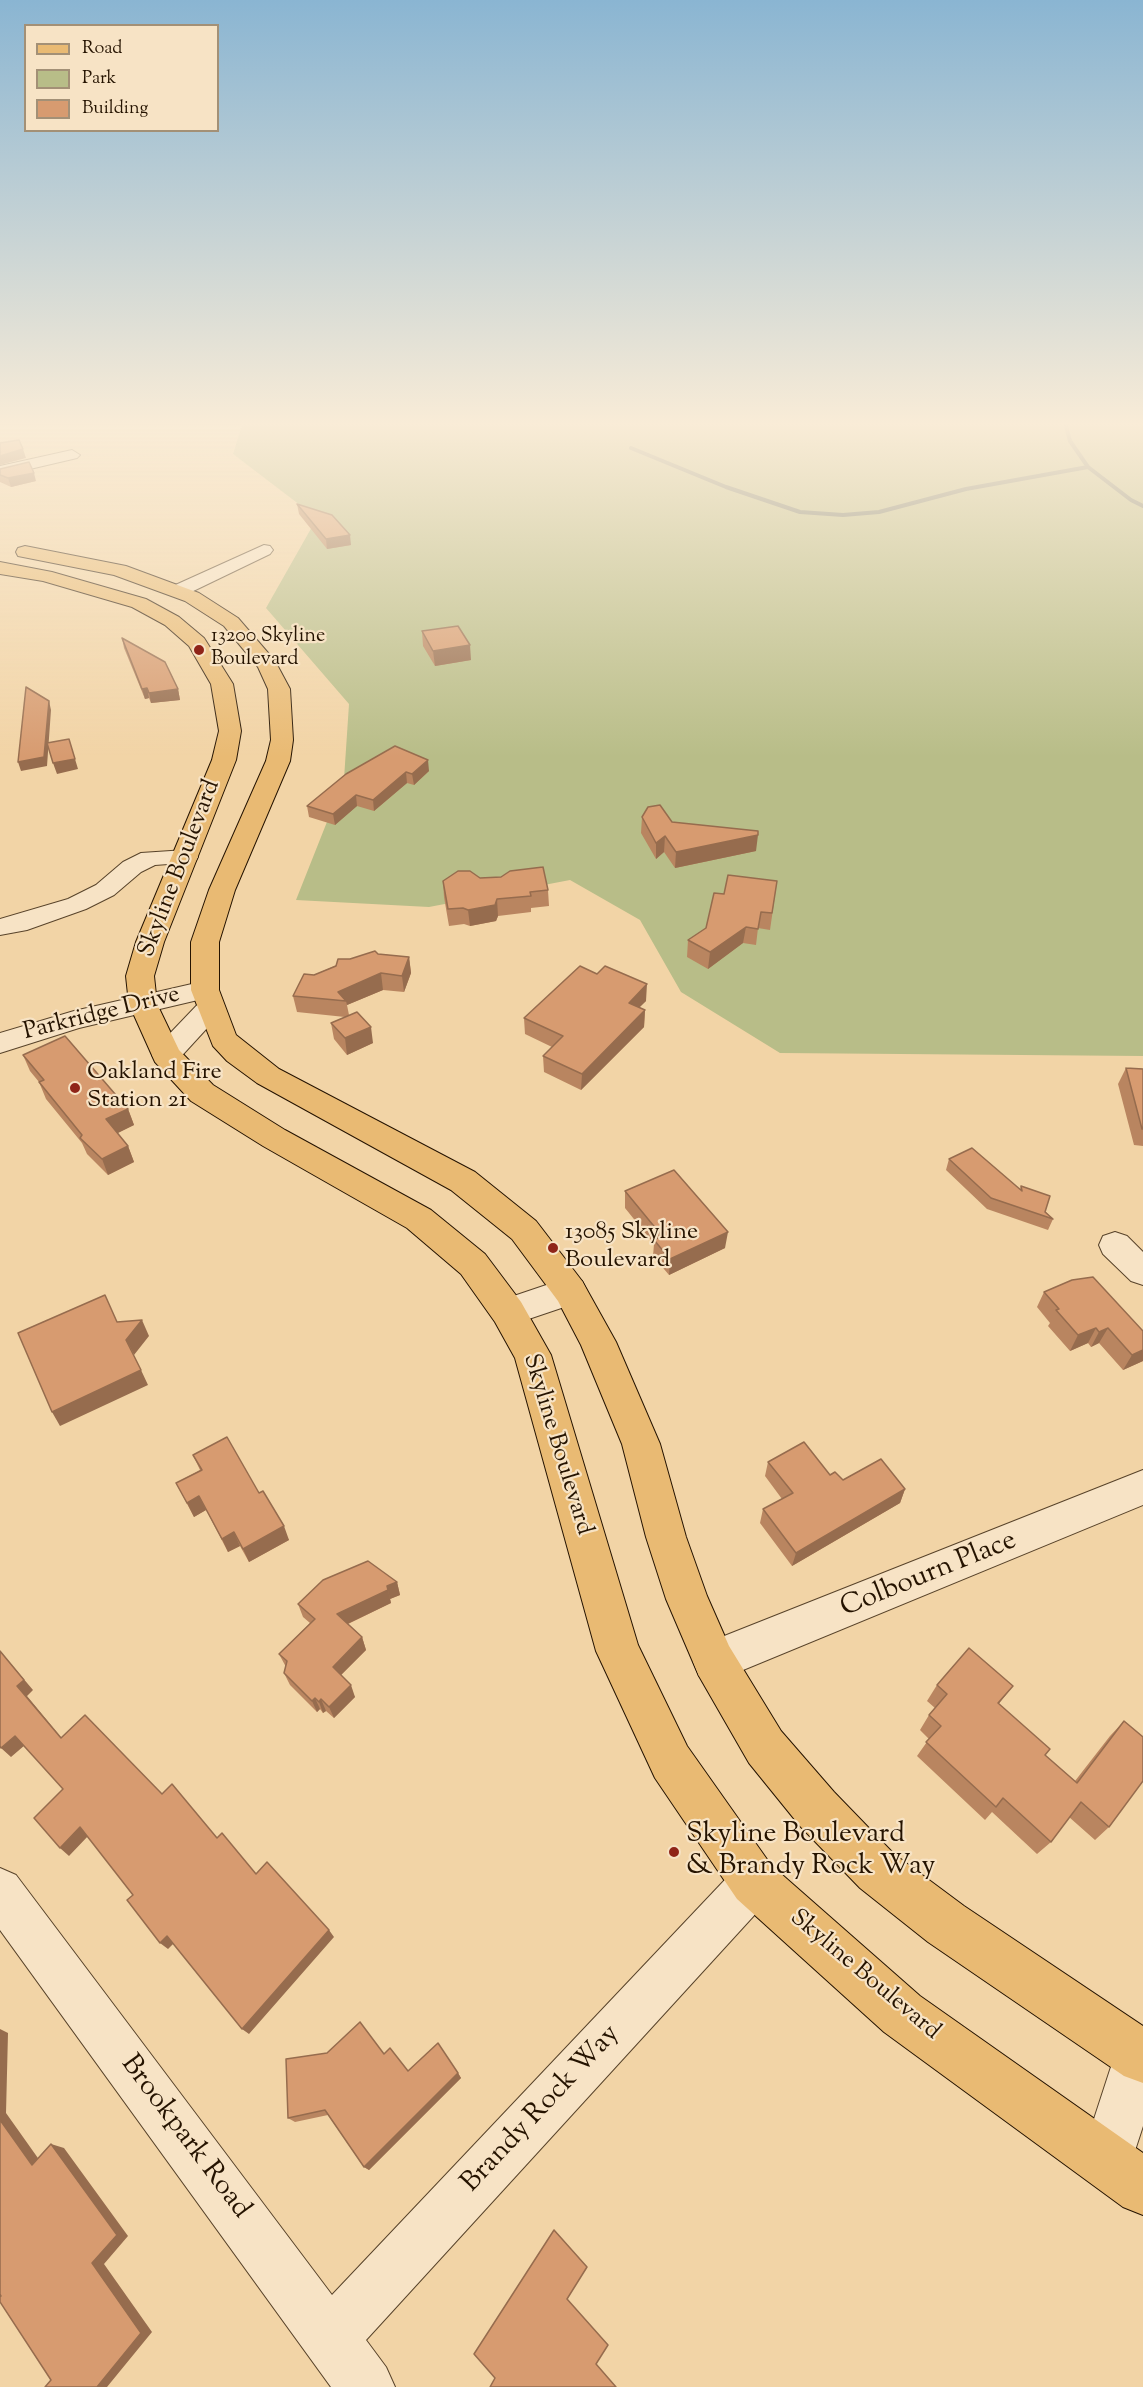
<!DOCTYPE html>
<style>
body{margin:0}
#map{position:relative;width:1143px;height:2387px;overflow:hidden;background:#f2d4a6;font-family:"Sorts Mill Goudy",serif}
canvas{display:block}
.legend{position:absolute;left:24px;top:24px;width:195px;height:108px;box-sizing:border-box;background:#f7e3c5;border:2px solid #a39076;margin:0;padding:8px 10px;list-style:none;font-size:18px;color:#251300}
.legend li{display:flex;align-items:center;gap:12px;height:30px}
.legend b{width:30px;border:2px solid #a39076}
</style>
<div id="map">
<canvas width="1143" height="2387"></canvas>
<ul class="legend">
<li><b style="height:8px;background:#e9ba73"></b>Road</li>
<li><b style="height:16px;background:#b8bd88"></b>Park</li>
<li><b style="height:16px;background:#d79b70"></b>Building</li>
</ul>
</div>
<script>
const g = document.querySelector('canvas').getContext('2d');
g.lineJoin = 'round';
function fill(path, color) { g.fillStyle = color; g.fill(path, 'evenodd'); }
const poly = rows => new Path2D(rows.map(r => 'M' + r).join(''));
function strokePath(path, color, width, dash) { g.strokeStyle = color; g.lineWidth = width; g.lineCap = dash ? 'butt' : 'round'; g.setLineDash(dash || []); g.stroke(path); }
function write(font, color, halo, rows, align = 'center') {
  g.font = font + ' "Sorts Mill Goudy",serif'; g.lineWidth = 4.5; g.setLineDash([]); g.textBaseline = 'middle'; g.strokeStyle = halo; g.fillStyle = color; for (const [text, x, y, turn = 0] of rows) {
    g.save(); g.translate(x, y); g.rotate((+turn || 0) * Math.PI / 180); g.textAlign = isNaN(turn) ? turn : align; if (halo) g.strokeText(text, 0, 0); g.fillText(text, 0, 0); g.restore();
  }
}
fill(poly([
 [243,422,1143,422,1143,1056,780,1053,681,992,640,920,570,880,429,907,296,900,344,779,349,704,266,608,317,518,233,454]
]), '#b8bd88');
strokePath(poly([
 [1065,422,1070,441,1088,467,1131,500,1143,506],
 [631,448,726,487,800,512,843,515,879,512,966,489,1088,467]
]), '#6d756a', 4);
const minor = poly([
 [72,450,80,455,77,458,0,476,0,466,72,450],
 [264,545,270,546,273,550,270,554,185,595,171,595,169,591,171,587,264,545],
 [186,850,195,852,198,857,195,862,155,865,141,872,114,895,86,909,27,930,0,935,0,919,68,899,96,885,123,862,141,853,186,850],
 [205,981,215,984,219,990,215,996,79,1028,0,1053,0,1033,74,1011,205,981],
 [210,999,220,1002,224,1008,220,1014,176,1062,166,1065,156,1062,152,1055,156,1048,200,1002,210,999],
 [1115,1232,1127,1236,1143,1252,1143,1285,1131,1281,1103,1254,1099,1245,1103,1236,1115,1232],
 [570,1277,582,1281,587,1291,582,1301,508,1326,496,1322,491,1312,496,1302,570,1277],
 [1143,1470,1143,1505,714,1682,699,1676,693,1661,699,1646,1143,1470],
 [754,1859,770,1866,777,1882,770,1898,366,2340,386,2367,395,2387,331,2387,0,1930,0,1868,16,1875,332,2295,738,1866,754,1859],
 [1139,2029,1143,2031,1143,2126,1126,2178,1107,2185,1088,2178,1081,2159,1121,2036,1139,2029]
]);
const major = poly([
 [25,546,126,566,199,593,238,618,275,661,290,689,293,740,290,761,235,890,219,942,219,990,236,1035,279,1069,475,1172,536,1221,582,1281,616,1342,660,1444,686,1537,707,1596,729,1646,781,1731,834,1792,894,1854,964,1906,1143,2026,1143,2083,1124,2076,928,1942,860,1888,800,1826,749,1763,699,1676,666,1599,646,1537,622,1444,581,1345,558,1301,512,1239,451,1190,257,1083,227,1061,213,1046,191,990,191,942,209,890,266,761,271,740,268,689,258,667,224,626,185,601,114,575,18,556,16,552,18,548,25,546],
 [0,562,52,572,146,599,179,617,204,638,233,684,241,731,236,760,164,942,154,976,157,1004,179,1050,213,1085,285,1130,431,1210,485,1254,521,1302,551,1355,638,1645,687,1746,771,1865,920,1996,1143,2153,1143,2215,1123,2207,884,2032,737,1899,655,1778,603,1666,596,1651,515,1358,495,1322,461,1274,407,1228,263,1146,191,1101,155,1062,129,1004,126,976,136,942,212,760,219,731,211,684,189,646,165,625,132,607,43,581,0,574,0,562]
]);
strokePath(minor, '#58432a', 2);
strokePath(major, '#251300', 2);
fill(minor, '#f7e3c5');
fill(major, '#e9ba73');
fill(poly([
 [0,469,36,481,11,487,0,482],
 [297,504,351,545,327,549,299,514],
 [422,631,471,660,435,666,423,646],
 [122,638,178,689,180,700,151,703,149,698,145,699,124,648],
 [429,771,414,785,407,783,374,811,357,806,335,825,309,817,307,806,346,774],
 [642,817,672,822,756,851,675,868,664,852,656,859,641,833],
 [480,878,548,890,549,906,531,908,531,912,498,916,496,921,470,926,464,924,449,926,444,897,443,881],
 [777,881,770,930,758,928,756,945,743,943,708,969,687,957,688,940,706,928,724,894],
 [378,954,409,957,411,973,404,992,383,990,347,1005,349,1015,373,1043,347,1055,334,1039,331,1023,345,1017,297,1012,293,996,314,975,350,959],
 [646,1001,639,1007,645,1010,644,1027,581,1090,544,1072,543,1056,552,1047,525,1034,524,1018],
 [23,1055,128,1109,134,1125,117,1133,128,1146,134,1162,108,1175,87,1154,82,1143,46,1099,39,1082,30,1071],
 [1126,1068,1143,1069,1143,1146,1134,1145,1118,1084],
 [949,1159,1020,1190,1021,1186,1053,1219,1048,1230,987,1209,946,1170],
 [625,1191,725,1248,669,1275,653,1256,654,1244,625,1208],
 [1072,1280,1143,1361,1123,1370,1099,1343,1091,1347,1088,1343,1070,1351,1048,1326,1050,1323,1037,1307,1044,1292],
 [193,1455,259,1493,289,1540,249,1562,240,1546,228,1552,206,1510,194,1517,176,1483,200,1470],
 [768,1462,830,1475,843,1480,905,1489,900,1503,792,1566,760,1523,763,1509,782,1499,765,1476],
 [397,1582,400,1595,390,1599,391,1603,348,1624,362,1637,366,1650,341,1675,355,1697,334,1718,326,1711,323,1713,320,1709,317,1712,290,1685,284,1673,286,1667,279,1654,310,1623,303,1617,298,1604],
 [937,1685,999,1704,1045,1755,1075,1781,1110,1736,1124,1721,1109,1827,1095,1840,1069,1817,1051,1842,1037,1854,992,1812,985,1820,917,1756,929,1739,920,1730,929,1715,935,1708,927,1701],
 [384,2054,408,2071,458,2073,461,2078,369,2170,364,2167,328,2115,295,2122,288,2118]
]), '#b98560');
fill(poly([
 [23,449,26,458,0,465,0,456],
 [34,473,36,481,11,487,8,478],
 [350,535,351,545,327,549,326,539],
 [470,645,471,660,435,666,433,651],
 [147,688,149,698,145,699,142,689],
 [178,689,180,700,151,703,149,693],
 [49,701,51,710,47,766,21,771,18,762],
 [69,739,78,769,57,774,53,763],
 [428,760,429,771,414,785,412,774],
 [406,772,407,783,374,811,373,800],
 [356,795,357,806,335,825,333,814],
 [758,835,756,851,675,868,676,852],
 [665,836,664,852,656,859,656,843],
 [497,899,498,916,496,921,470,926,468,910],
 [746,927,743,943,708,969,710,952],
 [409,957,411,973,404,992,402,976],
 [381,973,383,990,347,1005,346,1001,338,992],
 [647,984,646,1001,628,1019,629,1003],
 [645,1010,644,1027,581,1090,582,1074],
 [371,1027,373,1043,347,1055,345,1038],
 [128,1109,134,1125,112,1136,106,1119],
 [128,1146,134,1162,108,1175,102,1159],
 [728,1232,725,1248,669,1275,670,1259],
 [142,1320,149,1336,134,1355,126,1340],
 [1096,1328,1088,1343,1070,1351,1078,1335],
 [1108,1328,1099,1343,1091,1347,1099,1332],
 [1143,1350,1143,1361,1123,1370,1132,1355],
 [141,1370,148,1385,60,1426,52,1412],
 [905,1489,900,1503,792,1566,796,1553],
 [199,1496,206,1510,194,1517,187,1503],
 [284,1526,289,1540,249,1562,243,1549],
 [234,1532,240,1546,228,1552,222,1539],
 [397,1582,400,1595,390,1599,387,1586],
 [388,1590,391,1603,341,1627,337,1614],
 [362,1637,366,1650,337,1679,333,1667],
 [0,1651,33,1690,27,1696,70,1748,17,1686],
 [351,1685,355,1697,334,1718,329,1707],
 [1013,1686,1001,1701,987,1718,998,1703],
 [315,1698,320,1709,317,1712,312,1701],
 [321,1699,326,1711,323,1713,319,1702],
 [15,1736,25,1745,11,1757,1,1748],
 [80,1827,89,1835,69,1856,60,1848],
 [329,1930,334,1937,249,2034,242,2029],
 [167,1936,174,1943,168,1949,160,1943],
 [0,2029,8,2033,6,2113,45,2168,32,2165,0,2120],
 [458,2073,461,2078,369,2170,364,2167],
 [51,2144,64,2148,128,2236,104,2264,152,2332,107,2387,97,2387,92,2263]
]), '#966c4e');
const building = poly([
 [19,440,23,449,0,456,0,443,19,440],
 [29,462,34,473,8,478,0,475,0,469,29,462],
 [297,504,332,515,350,535,326,539,297,504],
 [458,626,470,645,433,651,422,631,458,626],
 [122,638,165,662,178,689,149,693,147,688,142,689,122,638],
 [26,687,49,701,44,757,18,762,26,687],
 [69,739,75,759,53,763,47,743,69,739],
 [395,746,428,760,412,774,406,772,373,800,356,795,333,814,307,806,346,774,395,746],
 [660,805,672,822,758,831,758,835,676,852,665,836,656,843,642,817,648,807,660,805],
 [543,867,548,890,530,892,531,896,497,899,495,905,468,910,463,908,448,909,443,881,458,871,470,871,480,878,501,877,510,871,543,867],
 [728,875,777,881,772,913,761,912,758,929,746,927,710,952,688,940,706,928,714,893,724,894,728,875],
 [375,951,378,954,409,957,402,976,381,973,338,992,346,1001,293,996,304,974,314,975,336,966,338,959,350,959,375,951],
 [580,966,597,974,605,966,647,984,629,1003,645,1010,582,1074,543,1056,563,1036,524,1018,580,966],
 [357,1012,371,1027,345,1038,331,1023,357,1012],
 [65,1036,128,1109,106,1119,128,1146,102,1159,80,1138,82,1135,39,1082,44,1080,23,1055,65,1036],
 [1126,1068,1143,1069,1143,1129,1142,1129,1126,1068],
 [972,1148,1022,1191,1021,1186,1050,1196,1045,1212,1053,1219,991,1198,949,1159,972,1148],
 [674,1170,728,1232,670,1259,654,1240,662,1236,625,1191,674,1170],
 [1093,1277,1143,1331,1143,1350,1132,1355,1108,1328,1099,1332,1096,1328,1078,1335,1056,1310,1059,1309,1044,1292,1072,1280,1093,1277],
 [105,1295,117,1322,142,1320,126,1340,141,1370,52,1412,18,1333,105,1295],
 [227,1437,259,1493,263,1491,284,1526,243,1549,234,1532,222,1539,199,1496,187,1503,176,1483,202,1470,193,1455,227,1437],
 [804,1442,830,1475,835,1472,843,1480,881,1459,905,1489,796,1553,763,1509,793,1493,768,1462,804,1442],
 [368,1561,397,1582,387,1586,388,1590,337,1614,362,1637,333,1667,351,1685,329,1707,321,1699,319,1702,315,1698,312,1701,284,1673,287,1661,279,1654,315,1619,298,1604,323,1580,368,1561],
 [969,1648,1013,1686,998,1703,1050,1749,1045,1755,1077,1783,1124,1721,1143,1737,1143,1781,1109,1827,1081,1802,1051,1842,1003,1798,996,1807,926,1742,941,1726,929,1715,947,1694,937,1685,969,1648],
 [0,1651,24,1680,17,1686,61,1738,85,1715,162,1794,172,1784,217,1838,222,1833,256,1874,267,1862,329,1930,242,2029,167,1936,160,1943,127,1900,133,1895,80,1827,60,1848,34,1818,63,1789,15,1736,1,1748,0,1746,0,1651],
 [360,2022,384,2054,390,2048,408,2071,438,2043,458,2073,364,2167,325,2110,288,2118,286,2059,327,2053,360,2022],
 [0,2120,32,2165,51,2144,117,2235,92,2263,141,2333,97,2387,45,2387,51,2380,0,2302,0,2297,1,2296,0,2294,0,2120],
 [554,2230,587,2267,567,2299,608,2345,596,2364,616,2387,490,2387,495,2378,474,2354,554,2230]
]);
fill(building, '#d79b70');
strokePath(building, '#966c4e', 1.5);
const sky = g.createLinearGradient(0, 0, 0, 757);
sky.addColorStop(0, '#8ab5d2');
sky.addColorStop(0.56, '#f9ecd7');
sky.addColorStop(1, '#f9ecd700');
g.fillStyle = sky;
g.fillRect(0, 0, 1143, 757);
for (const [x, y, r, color] of [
 [199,650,6,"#8f2418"],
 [75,1088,6,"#8f2418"],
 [553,1248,6,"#8f2418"],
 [674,1852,6,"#8f2418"]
]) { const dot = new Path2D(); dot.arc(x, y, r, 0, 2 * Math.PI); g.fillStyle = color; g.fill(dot); strokePath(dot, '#f7e3c5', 2); }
write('20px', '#251300', '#f7e3c5', [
 ["13200 Skyline",211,638],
 ["Boulevard",211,661]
], 'left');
write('24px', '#251300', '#f7e3c5', [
 ["Skyline Boulevard",181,869,-69],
 ["Parkridge Drive",102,1015,-14],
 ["Skyline Boulevard",556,1445,73],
 ["Skyline Boulevard",864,1976,40]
]);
write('24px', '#251300', '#f7e3c5', [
 ["Oakland Fire",87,1074],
 ["Station 21",87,1102],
 ["13085 Skyline",565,1234],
 ["Boulevard",565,1262]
], 'left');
write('28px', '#251300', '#f7e3c5', [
 ["Colbourn Place",929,1576,-22],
 ["Brandy Rock Way",542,2110,-47],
 ["Brookpark Road",184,2138,53]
]);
write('28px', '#251300', '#f7e3c5', [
 ["Skyline Boulevard",686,1836],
 ["& Brandy Rock Way",686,1868]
], 'left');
</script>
